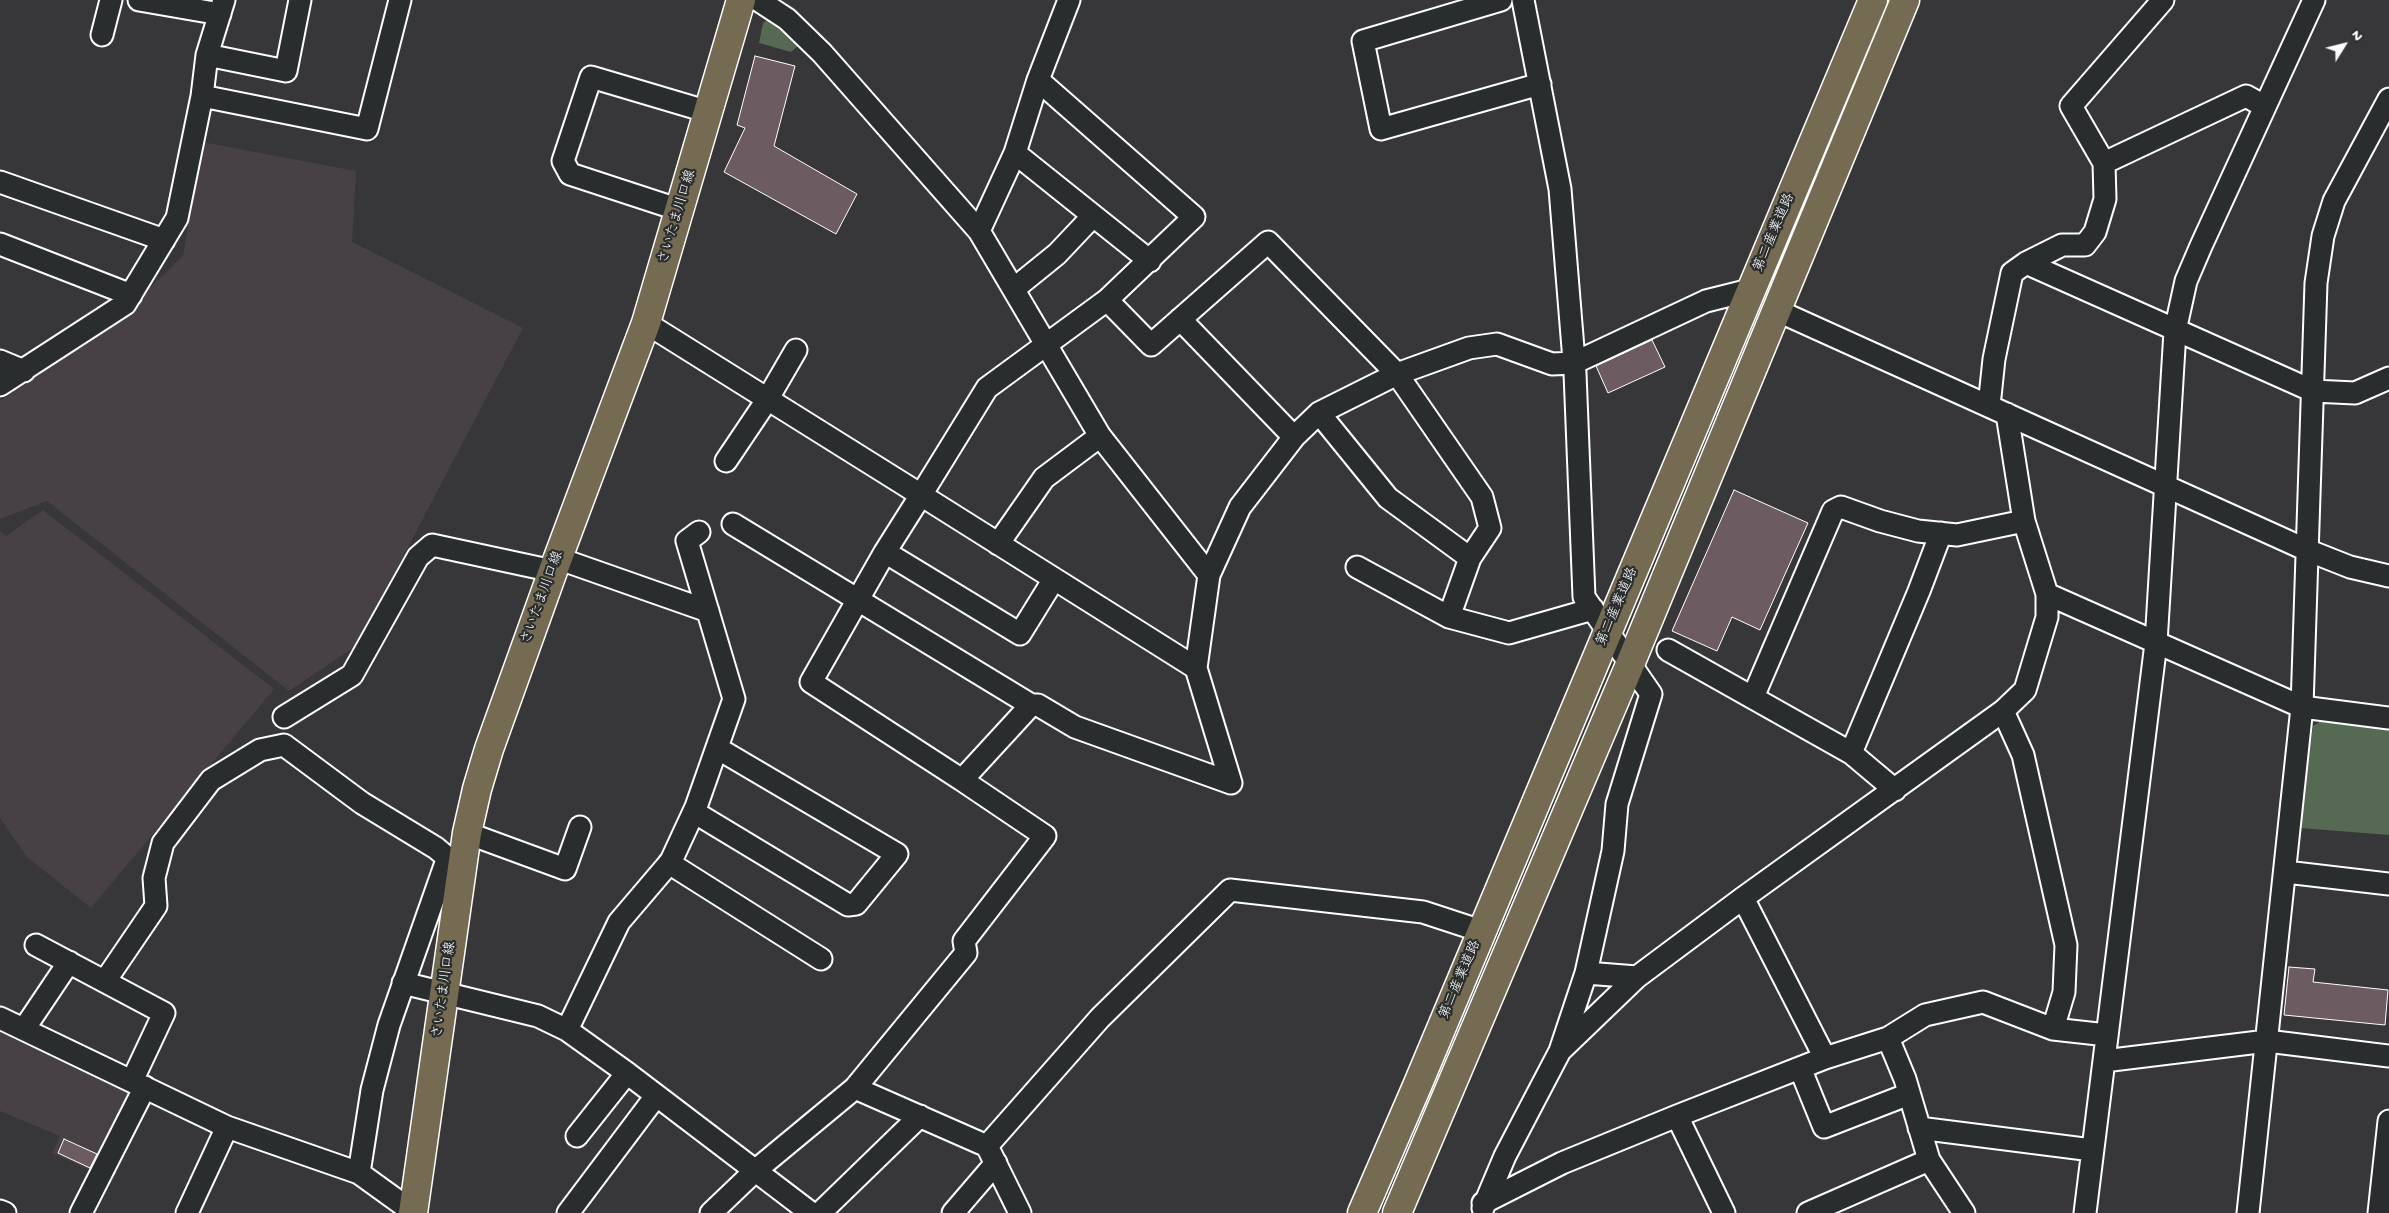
<!DOCTYPE html>
<meta charset="utf-8">
<style>
body{margin:0}
#map{position:relative;width:2389px;height:1213px;overflow:hidden;background:#373638;font-family:"Gochi Hand",sans-serif}
canvas{display:block}
.north{position:absolute;left:2319px;top:20px;width:50px;height:50px;-webkit-text-stroke:4px #2a2d2e;paint-order:stroke;rotate:54deg;font-size:14px;font-weight:700;line-height:20px;text-align:center;color:#fff}
.north::after{content:'';display:block;margin:auto;width:18px;height:22px;background:#fff;clip-path:polygon(50% 0,100% 100%,50% 72%,0 100%)}
</style>
<div id="map">
<canvas width="2389" height="1213"></canvas>
<div class="north">N</div>
</div>
<script>
const g = document.querySelector('canvas').getContext('2d');
g.lineJoin = 'round';
function fill(path, color) { g.fillStyle = color; g.fill(path, 'evenodd'); }
const poly = rows => new Path2D(rows.map(r => 'M' + r).join(''));
function strokePath(path, color, width, dash) { g.strokeStyle = color; g.lineWidth = width; g.lineCap = dash ? 'butt' : 'round'; g.setLineDash(dash || []); g.stroke(path); }
function write(font, color, halo, rows, align = 'center') {
  g.font = font + ' "Gochi Hand","Klee One",sans-serif'; g.lineWidth = 4.5; g.setLineDash([]); g.textBaseline = 'middle'; g.strokeStyle = halo; g.fillStyle = color; for (const [text, x, y, turn = 0] of rows) {
    g.save(); g.translate(x, y); g.rotate((+turn || 0) * Math.PI / 180); g.textAlign = isNaN(turn) ? turn : align; if (halo) g.strokeText(text, 0, 0); g.fillText(text, 0, 0); g.restore();
  }
}
fill(poly([
 [202,142,356,171,352,242,523,328,356,646,289,691,47,501,0,519,0,401,108,328,183,256],
 [43,510,274,689,91,908,27,857,0,818,0,531,6,536],
 [0,1027,136,1090,94,1172,52,1153,60,1136,0,1111]
]), '#474145');
fill(poly([
 [770,18,780,25,799,45,791,52,759,43,763,23],
 [2321,721,2389,730,2389,835,2300,828,2313,726]
]), '#556953');
const building = poly([
 [755,56,795,66,774,146,857,194,836,234,724,172,745,128,737,125,755,56],
 [1652,340,1665,367,1608,393,1596,366,1652,340],
 [1734,490,1808,523,1760,630,1732,617,1717,651,1672,631,1734,490],
 [2289,967,2315,969,2313,982,2388,990,2385,1025,2284,1015,2289,967],
 [64,1139,97,1154,90,1168,58,1153,64,1139]
]);
fill(building, '#6d5b62');
strokePath(building, '#fff', 1);
const minor = poly([
 [139,0,220,14],
 [758,0,787,19,822,53,979,231,1100,436,1209,575],
 [1501,0,1363,41,1381,129,1540,84],
 [1523,0,1560,189,1575,373,1584,597,1651,694,1617,804,1613,851,1586,973,1637,977],
 [102,35,111,0],
 [207,55,286,71,300,0],
 [1038,80,1194,217,1107,300,987,388,921,495,1196,668],
 [202,96,367,129,400,0],
 [1015,153,1150,261],
 [2104,163,2246,96,2264,106],
 [0,182,164,240],
 [680,210,570,174,563,161,591,77,709,112],
 [979,231,1015,153,1038,80,1069,0],
 [0,244,131,295],
 [2026,263,2313,391,2355,393,2389,378],
 [1015,288,1057,254,1092,217],
 [1107,300,1151,345,1268,242,1397,374,1482,497,1490,528,1470,558,1449,617],
 [1776,310,2307,550,2350,567,2389,576],
 [1180,319,1294,437],
 [646,323,921,495,885,552,811,682,962,780],
 [0,361,24,371],
 [0,385,125,304,177,218,202,96,207,55,224,0],
 [1989,406,1994,359,2012,273,2026,263,2062,245,2085,245,2095,232,2105,199,2104,163,2071,106,2163,0],
 [1319,413,1388,498,1470,558],
 [726,461,767,400,796,350],
 [733,524,1031,705],
 [998,544,1044,478,1100,436],
 [885,552,1020,634,1054,579],
 [557,558,708,611],
 [1357,567,1449,617,1509,633,1593,609],
 [2047,594,2302,707,2389,718],
 [1668,650,1851,753,1895,790],
 [1753,697,1833,511,1841,507,1880,521,1918,531,1957,535,2024,521],
 [2003,711,2023,755,2066,945,2064,992,2053,1029],
 [284,717,352,675,418,557,432,545,553,571],
 [1851,753,1919,591,1941,533],
 [1231,783,1196,668,1209,575,1240,507,1294,437,1319,413,1397,374,1469,348,1497,344,1552,364,1574,363,1706,301,1750,290],
 [694,812,848,905,856,904,897,854,717,748],
 [467,833,565,869,580,827],
 [669,863,821,959],
 [2286,872,2389,884],
 [1743,898,1825,1058],
 [36,945,164,1013,132,1081],
 [105,981,156,906,154,878,163,843,211,780,260,750,284,745,362,803,436,848,462,870],
 [403,983,538,1016,567,1030,627,1073,811,1213],
 [0,1018,227,1127,359,1173,413,1212],
 [24,1029,69,962],
 [567,1030,619,922,671,861,696,807,734,699,687,541,699,532],
 [1888,1038,1905,1079,1929,1160,1964,1213],
 [1560,1051,1637,977,1743,898,2003,711,2025,690,2047,617,2047,594,2024,521,2007,414],
 [2104,1061,2267,1041,2389,1056],
 [1800,1068,1824,1127,1909,1094],
 [855,1088,987,1146,1020,1213],
 [1677,1116,1724,1213],
 [1919,1128,2092,1150],
 [577,1136,627,1073],
 [987,1146,1100,1018,1230,890,1423,912,1481,931],
 [359,1173,372,1090,389,1025,448,857],
 [1483,1203,1562,1163,1677,1116,1825,1058,1888,1038,1925,1015,1983,1002,2053,1029,2107,1035],
 [1483,1208,1505,1156,1560,1051,1586,973],
 [0,1211,5,1213],
 [81,1213,145,1087],
 [187,1213,227,1127],
 [568,1213,656,1096],
 [711,1213,756,1170,855,1088,966,953,964,941,1045,836,962,780,1031,705,1038,705,1075,727,1231,783],
 [820,1213,920,1116],
 [953,1213,996,1163],
 [1808,1213,1929,1160],
 [2085,1213,2156,643,2175,331,2186,281,2201,246,2314,0],
 [2248,1213,2302,707,2316,283,2323,236,2334,201,2389,99],
 [2379,1213,2389,1121]
]);
const major = poly([
 [413,1213,467,833,477,789,489,749,553,571,646,323,741,0],
 [1362,1213,1417,1086,1873,0],
 [1397,1213,1631,662,1905,0]
]);
strokePath(minor, '#fff', 25);
strokePath(major, '#fff', 31);
strokePath(minor, '#2a2d2e', 21);
strokePath(major, '#756b52', 28);
write('14px', '#fff', '#2a2d2e', [
 ["さいたま川口線",678,217,-73],
 ["第二産業道路",1775,233,-67],
 ["さいたま川口線",543,598,-70],
 ["第二産業道路",1618,607,-67],
 ["第二産業道路",1461,980,-67],
 ["さいたま川口線",445,990,-82]
]);
</script>
